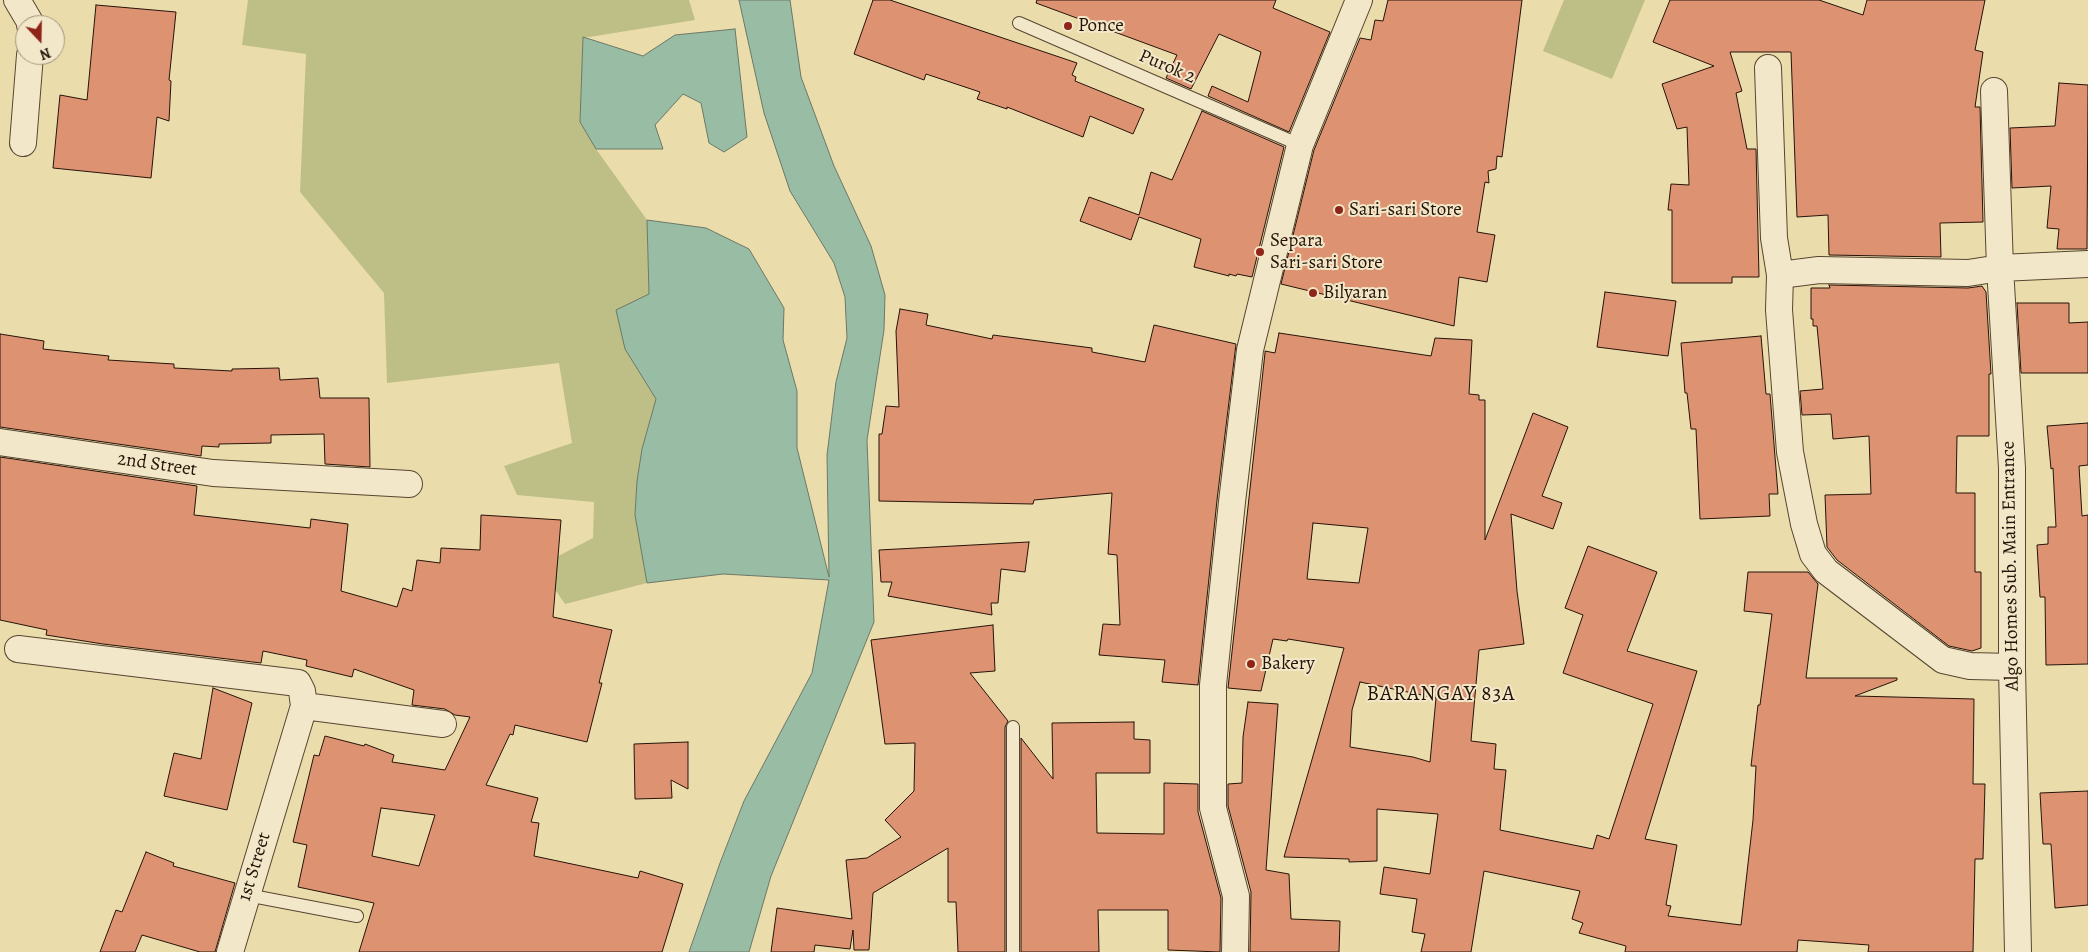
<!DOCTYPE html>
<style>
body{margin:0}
#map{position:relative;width:2088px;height:952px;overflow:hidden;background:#ebdcac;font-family:Alegreya,serif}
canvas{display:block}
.north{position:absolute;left:15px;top:15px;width:50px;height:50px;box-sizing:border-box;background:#f2e8c9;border:1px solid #a0937c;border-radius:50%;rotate:159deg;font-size:14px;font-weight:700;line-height:20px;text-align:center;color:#261308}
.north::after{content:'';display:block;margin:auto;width:18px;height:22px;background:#8f2418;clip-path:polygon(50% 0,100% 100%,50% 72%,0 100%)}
</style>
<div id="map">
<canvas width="2088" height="952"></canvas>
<div class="north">N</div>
</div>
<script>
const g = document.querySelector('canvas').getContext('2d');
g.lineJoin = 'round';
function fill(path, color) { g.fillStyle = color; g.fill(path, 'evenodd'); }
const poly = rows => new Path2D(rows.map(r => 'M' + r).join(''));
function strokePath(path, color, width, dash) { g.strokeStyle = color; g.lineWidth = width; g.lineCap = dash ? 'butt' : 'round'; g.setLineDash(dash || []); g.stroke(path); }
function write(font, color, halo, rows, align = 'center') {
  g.font = font + ' Alegreya,serif'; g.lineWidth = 4; g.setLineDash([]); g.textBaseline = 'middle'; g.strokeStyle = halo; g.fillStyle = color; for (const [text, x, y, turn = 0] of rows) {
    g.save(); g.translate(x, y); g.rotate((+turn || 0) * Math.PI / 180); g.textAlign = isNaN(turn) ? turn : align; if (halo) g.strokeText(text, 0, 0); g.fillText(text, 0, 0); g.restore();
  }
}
fill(poly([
 [248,0,689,0,695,20,583,38,580,122,596,149,647,220,649,295,625,349,656,399,642,449,637,481,635,515,647,583,565,604,539,566,593,538,594,502,517,495,504,466,572,443,559,363,387,383,384,293,300,192,306,54,242,45],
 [1564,0,1645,0,1612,79,1543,51]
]), '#bdbf86');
const water = poly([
 [739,0,790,0,801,77,834,166,871,246,885,295,884,330,867,440,874,622,771,876,749,952,689,952,720,863,744,801,812,673,829,580,723,574,647,583,635,515,637,481,642,449,656,399,625,349,616,310,649,294,647,220,706,228,749,249,784,308,783,340,797,391,797,448,829,577,827,455,836,382,847,338,845,297,834,263,790,191,764,113,739,0],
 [735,29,747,137,724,152,709,143,701,103,683,94,655,125,663,149,596,149,580,122,583,37,643,56,675,35,735,29]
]);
fill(water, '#99bca5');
strokePath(water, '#6b7866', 1);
const building = poly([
 [873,0,890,0,1077,63,1072,75,1076,77,1075,81,1144,109,1133,134,1090,116,1083,137,1007,107,1007,109,977,99,980,92,926,74,924,80,854,54,873,0],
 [1037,0,1276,0,1273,8,1330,32,1289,132,1208,96,1212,86,1248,102,1261,52,1219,34,1191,89,1166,78,1177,55,1036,3,1037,0],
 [1388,0,1522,0,1502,157,1497,156,1496,169,1488,171,1489,183,1485,182,1477,232,1495,235,1487,282,1459,277,1454,326,1281,284,1314,150,1360,38,1371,40,1375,20,1383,21,1388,0],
 [1670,0,1819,0,1863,15,1867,0,1985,0,1975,50,1983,52,1975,107,1980,107,1983,222,1940,223,1941,257,1829,255,1828,215,1797,217,1791,52,1730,52,1742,91,1736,93,1747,149,1756,149,1759,277,1732,277,1732,283,1672,283,1672,210,1668,210,1671,184,1689,185,1687,127,1677,129,1662,84,1714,66,1653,42,1670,0],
 [96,5,176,12,169,80,171,81,169,121,157,117,151,178,53,168,60,95,87,100,96,5],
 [2059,83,2088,85,2087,249,2057,249,2059,229,2047,228,2051,186,2012,188,2010,128,2055,126,2059,83],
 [1202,111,1284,147,1252,277,1237,274,1236,276,1229,274,1229,276,1194,267,1201,239,1139,217,1131,240,1080,221,1089,197,1139,215,1151,172,1172,180,1202,111],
 [1829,285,1968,288,1982,286,1986,292,1991,374,1989,374,1989,436,1957,436,1956,493,1975,493,1975,572,1981,572,1981,648,1972,651,1949,646,1837,560,1827,547,1825,495,1871,494,1869,436,1833,439,1831,414,1802,415,1800,391,1823,389,1817,326,1813,326,1813,319,1811,319,1811,288,1830,288,1829,285],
 [1605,292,1676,301,1668,356,1597,347,1605,292],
 [2017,303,2069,303,2069,323,2088,322,2088,373,2021,373,2017,303],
 [900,309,928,314,926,325,992,339,993,335,1092,348,1092,352,1145,362,1154,325,1236,344,1217,500,1198,685,1162,682,1165,660,1099,655,1103,624,1120,625,1117,555,1108,554,1112,493,1034,500,1033,504,879,501,879,434,882,434,886,406,899,407,896,331,900,309],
 [1279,333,1431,356,1435,338,1472,340,1469,394,1479,395,1479,400,1485,400,1485,540,1533,413,1568,427,1542,496,1562,503,1553,529,1511,514,1517,591,1524,644,1479,650,1471,741,1496,744,1494,769,1506,770,1500,830,1593,849,1597,835,1609,839,1653,704,1563,673,1583,615,1565,608,1588,546,1657,572,1627,651,1697,671,1645,839,1677,845,1666,905,1671,906,1668,916,1741,925,1753,820,1756,766,1751,766,1758,705,1760,705,1772,614,1744,611,1748,572,1808,572,1818,584,1806,678,1897,678,1897,680,1855,696,1974,699,1973,784,1985,784,1983,859,1975,859,1973,952,1868,952,1869,945,1798,940,1797,952,1625,952,1626,946,1579,933,1583,923,1572,919,1580,891,1484,871,1471,952,1421,952,1425,934,1412,932,1417,899,1380,894,1384,867,1430,874,1438,814,1377,809,1377,861,1349,862,1349,859,1284,857,1344,648,1288,639,1287,641,1273,639,1261,691,1228,688,1265,353,1265,351,1275,353,1279,333],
 [1313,523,1368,528,1359,583,1307,579,1313,523],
 [1360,682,1436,698,1430,762,1413,757,1350,747,1352,710,1360,682],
 [0,334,44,341,43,349,109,356,108,360,174,364,174,368,232,371,232,369,279,368,280,380,318,378,320,398,369,398,370,467,325,464,324,434,271,435,271,443,219,444,219,447,202,446,201,456,0,427,0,334],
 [1761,336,1766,394,1770,394,1778,494,1769,494,1770,516,1700,519,1696,429,1691,429,1687,393,1685,393,1681,343,1761,336],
 [2088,423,2088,465,2079,466,2082,516,2088,515,2088,664,2046,665,2045,597,2040,597,2037,545,2048,544,2048,527,2056,527,2053,468,2051,469,2047,426,2088,423],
 [0,457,197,486,194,515,310,528,311,519,348,524,341,591,397,607,403,588,412,591,417,560,440,563,441,548,480,550,481,515,561,520,553,617,612,630,599,683,602,683,587,742,515,725,513,735,510,734,486,785,538,798,531,822,539,823,534,856,638,878,640,871,683,884,662,952,359,952,374,903,298,887,307,845,293,842,314,755,319,756,325,736,364,746,365,744,394,755,392,762,445,770,470,717,455,715,445,709,412,705,414,690,354,669,352,677,306,666,307,660,263,651,261,663,103,644,46,635,47,630,0,620,0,457],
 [381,808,435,815,419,866,372,856,381,808],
 [1029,542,1025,572,1001,569,998,603,991,603,992,615,888,596,892,582,881,582,879,550,1029,542],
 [993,625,995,671,970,673,1008,721,1005,727,1005,952,958,952,956,902,948,902,948,848,873,893,869,950,854,950,853,930,850,949,815,945,814,952,771,952,777,908,852,919,846,860,867,858,901,837,885,820,914,791,915,743,885,744,871,640,993,625],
 [213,688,252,703,227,810,164,796,174,753,201,759,213,688],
 [1248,702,1278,704,1266,870,1289,874,1291,919,1340,921,1339,952,1250,952,1251,892,1228,806,1228,784,1242,783,1243,737,1248,702],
 [1134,722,1134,739,1150,740,1150,773,1096,773,1097,833,1164,834,1164,783,1198,784,1198,812,1221,898,1220,952,1168,950,1168,910,1098,910,1099,952,1021,952,1021,738,1053,779,1052,723,1134,722],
 [688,742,688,789,671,780,672,798,635,799,634,744,688,742],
 [2088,791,2088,905,2055,908,2051,844,2043,844,2040,793,2088,791],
 [146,852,174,863,173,866,235,883,215,952,200,952,142,935,135,952,100,952,116,910,122,912,146,852]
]);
fill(building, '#dd9271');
strokePath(building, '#261308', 1);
const service = poly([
 [1019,23,1300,145],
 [1013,727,1013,952],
 [247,895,357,916]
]);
const minor = poly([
 [17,0,30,22,30,25],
 [1768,68,1774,238,1780,275],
 [1994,91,2000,268,1968,273,1819,270,1780,275,1779,310,1790,452,1804,524,1813,554,1826,571,1943,660,1970,666,2012,667],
 [23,143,30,55],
 [0,442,213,473,409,484],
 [18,649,298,683,302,691,304,706,230,952],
 [304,706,443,724],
 [1235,952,1236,896,1213,808,1213,685,1232,502,1250,350,1300,145,1359,0],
 [2018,952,2012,667,2012,468,2000,268,2088,264]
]);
strokePath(service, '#574531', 14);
strokePath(minor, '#574531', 28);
strokePath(service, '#f2e8c9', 12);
strokePath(minor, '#f2e8c9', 26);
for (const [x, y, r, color] of [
 [1068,26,5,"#8f2418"],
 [1339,210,5,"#8f2418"],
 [1260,252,5,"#8f2418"],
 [1313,293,5,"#8f2418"],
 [1251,664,5,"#8f2418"]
]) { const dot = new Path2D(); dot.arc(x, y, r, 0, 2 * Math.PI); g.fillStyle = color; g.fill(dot); strokePath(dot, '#f2e8c9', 2); }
write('19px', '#261308', '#f2e8c9', [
 ["Ponce",1078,26],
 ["Sari-sari Store",1349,210],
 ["Separa",1270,241],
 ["Sari-sari Store",1270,263],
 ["Bilyaran",1323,293],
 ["Bakery",1261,664]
], 'left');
write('19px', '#261308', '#f2e8c9', [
 ["Purok 2",1167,67,23],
 ["2nd Street",157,465,8],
 ["Algo Homes Sub. Main Entrance",2011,566,-91],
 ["1st Street",255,867,-73]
]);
g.letterSpacing = '1px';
write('21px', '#261308', '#f2e8c9', [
 ["BARANGAY 83A",1441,695]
]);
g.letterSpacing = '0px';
</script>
